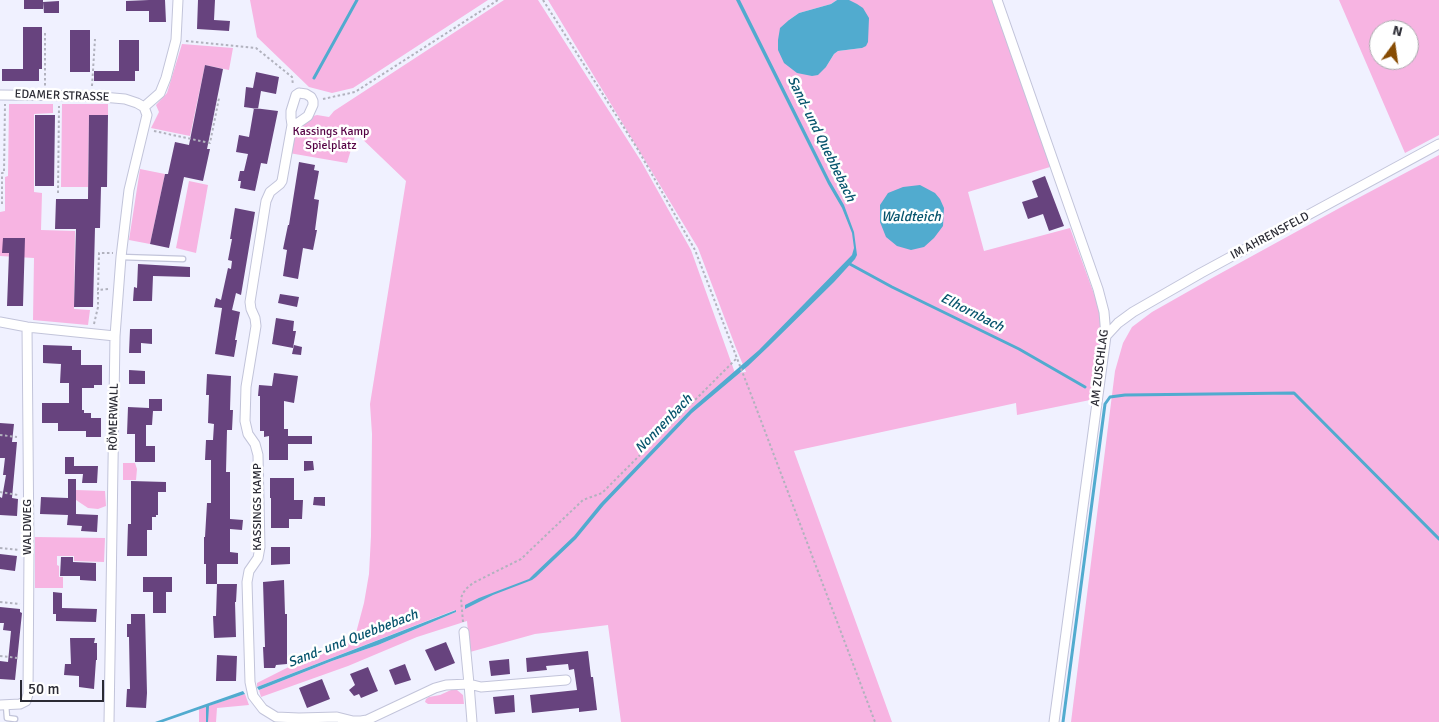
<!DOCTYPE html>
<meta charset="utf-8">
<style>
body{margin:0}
#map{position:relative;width:1439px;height:722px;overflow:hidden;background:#f0f1ff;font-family:Signika,sans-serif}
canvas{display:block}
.north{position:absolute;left:1369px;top:20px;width:50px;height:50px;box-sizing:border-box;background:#fff;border:1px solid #aaaaae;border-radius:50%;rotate:14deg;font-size:14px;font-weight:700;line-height:20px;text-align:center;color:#2b2b34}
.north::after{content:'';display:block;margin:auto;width:18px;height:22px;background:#874c03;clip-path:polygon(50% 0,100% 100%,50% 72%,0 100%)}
.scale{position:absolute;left:20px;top:680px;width:84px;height:22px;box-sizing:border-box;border:2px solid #2b2b34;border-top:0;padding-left:6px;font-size:15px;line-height:18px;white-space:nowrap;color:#2b2b34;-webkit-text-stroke:4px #fff;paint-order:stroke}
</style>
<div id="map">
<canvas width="1439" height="722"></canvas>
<div class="north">N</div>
<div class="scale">50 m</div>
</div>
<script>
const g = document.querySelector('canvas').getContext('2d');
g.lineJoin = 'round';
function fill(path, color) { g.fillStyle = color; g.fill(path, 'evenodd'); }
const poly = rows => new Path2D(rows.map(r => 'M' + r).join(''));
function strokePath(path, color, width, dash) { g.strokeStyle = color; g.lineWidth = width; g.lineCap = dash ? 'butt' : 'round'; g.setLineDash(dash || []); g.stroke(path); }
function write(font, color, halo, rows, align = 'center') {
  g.font = font + ' Signika,sans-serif'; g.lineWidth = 5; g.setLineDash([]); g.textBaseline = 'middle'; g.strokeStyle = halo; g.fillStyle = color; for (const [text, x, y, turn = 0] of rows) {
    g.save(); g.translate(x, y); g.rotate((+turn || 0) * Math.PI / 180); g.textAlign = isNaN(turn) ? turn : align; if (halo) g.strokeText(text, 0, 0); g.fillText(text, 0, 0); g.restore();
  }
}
fill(poly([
 [250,0,488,0,353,88,332,93,309,87,257,37],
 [504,0,538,0,641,161,691,250,735,373,746,372,736,348,698,248,548,0,993,0,1049,161,1050,167,968,192,984,251,1070,228,1098,305,1101,321,1101,337,1092,383,1090,400,1017,415,1016,403,794,451,892,722,621,722,608,625,535,634,470,652,467,621,417,637,348,666,261,697,259,690,332,661,378,645,456,612,455,610,257,687,257,683,356,633,364,603,369,574,371,536,372,434,370,404,406,181,356,133,347,163,289,153,292,131,313,116,317,115,329,117,334,111],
 [837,0,862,48,838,51,834,54,826,67,789,20,799,13,831,4],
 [1339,0,1439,0,1439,135,1405,153],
 [1379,30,1409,30,1409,60,1379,60],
 [182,44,233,48,229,70,205,65,190,136,151,128,159,112,156,105,167,93],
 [9,104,53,104,53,113,34,114,34,192,42,193,41,230,75,231,74,309,90,310,88,325,33,320,34,258,0,256,0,212,5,211,5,177,8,176],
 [62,104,108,104,108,115,89,115,88,187,61,187],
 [1439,155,1439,722,1071,722,1115,371,1123,343,1132,327,1152,312,1212,278,1345,205],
 [140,169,165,174,150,244,129,240],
 [189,181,208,185,196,253,176,248],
 [123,463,135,463,137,469,136,480,123,480],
 [76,490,105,491,106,506,98,509,88,508,76,500],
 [35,537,105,538,104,562,74,561,74,556,57,556,57,565,59,566,59,577,63,577,63,588,35,588],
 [451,690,457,690,463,695,464,704,428,704,425,702,426,699,429,697,440,695],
 [245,694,249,705,217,708,216,722,199,722,199,709]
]), '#f7b4e2');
fill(poly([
 [736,0,740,0,830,181,844,205,854,232,857,255,855,259,834,282,768,347,748,366,692,413,604,505,576,539,536,577,532,580,493,595,465,609,465,605,479,598,529,579,534,574,574,536,600,504,691,409,759,350,852,255,854,248,852,233,842,208,828,184],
 [837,0,849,0,857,4,863,8,869,18,868,42,866,46,862,48,838,51,834,54,826,67,818,75,812,76,797,73,784,63,778,50,778,40,780,28,789,20,799,13,831,4],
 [920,185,935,193,940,199,944,208,943,226,934,238,924,247,911,250,897,246,886,237,880,222,880,205,888,193,903,187],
 [456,610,456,612,378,645,332,661,259,690,258,689,257,687],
 [243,691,245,694,209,706,208,722,206,722,206,707,163,722,155,722]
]), '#51abcf');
strokePath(poly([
 [314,78,357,0],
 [848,263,892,287,1019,349,1085,387],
 [1063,722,1105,404,1110,397,1125,395,1294,393,1439,539]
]), '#51abcf', 3);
fill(poly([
 [24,0,43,0,43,9,24,9],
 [149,0,165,0,166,22,149,22,149,11,126,11,126,1],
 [198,0,215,0,214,20,230,21,229,31,197,29],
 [59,1,59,13,44,13,43,2],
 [23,27,42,27,42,69,39,69,39,81,2,81,2,69,23,69],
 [70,30,90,30,90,72,70,72],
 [119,40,139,40,139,71,135,71,135,81,94,81,94,71,119,71],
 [205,65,223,69,207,149,210,149,203,181,184,177,169,248,150,244,165,174,168,174,175,142,189,145],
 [256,72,279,77,276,94,261,91,258,109,244,107,246,87,253,88],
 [254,108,278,111,267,164,261,163,255,191,240,188,241,181,238,181,240,171,244,171,248,154,236,152,239,135,249,137],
 [35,115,55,115,54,186,35,186],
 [89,115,108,115,107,187,101,187,100,228,95,228,93,307,74,307,76,229,55,229,56,199,88,199],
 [299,162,315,165,314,170,319,171,314,199,319,200,315,230,317,230,313,250,303,248,298,279,283,276,287,250,283,249,288,225,289,225],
 [1045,176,1064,226,1049,231,1043,214,1028,219,1022,202,1038,197,1032,181],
 [235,208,255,212,241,295,236,293,232,310,240,312,235,340,237,340,234,357,215,354,222,308,214,307,216,298,221,300,228,268,231,269,232,261,228,260,232,239,230,239],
 [3,238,25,238,23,306,7,306,9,253,2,253],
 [138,264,190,267,190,277,153,276,152,301,133,301,134,287,137,288],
 [280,294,299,297,297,307,278,303],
 [276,318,294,321,293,331,296,331,293,348,272,344],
 [130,329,152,329,152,344,141,343,141,353,129,353],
 [43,345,72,346,72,350,81,350,81,365,102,365,102,385,94,385,94,388,82,388,82,410,84,410,84,413,91,413,91,418,101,418,101,437,86,437,86,431,58,431,58,423,42,423,42,403,69,403,69,383,60,383,61,364,43,363],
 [294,345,302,347,301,355,292,354],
 [129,370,145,371,145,384,129,384],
 [274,373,298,376,294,403,284,401,284,429,288,429,288,436,312,436,312,444,288,444,288,460,269,460,269,436,264,437,264,431,260,431,260,396,258,396,259,385,272,386],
 [207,374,231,376,230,410,233,410,232,430,227,430,226,472,230,472,230,519,243,520,242,530,230,529,230,552,238,553,238,564,217,564,217,584,206,584,206,564,204,564,204,537,205,537,207,503,211,503,211,460,205,460,206,440,213,440,214,424,208,423,209,395,206,395],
 [149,399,162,399,162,411,153,411,152,425,146,425,146,446,155,446,155,462,135,462,135,434,127,434,128,407,149,408],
 [0,423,14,424,12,442,17,442,12,498,18,499,17,516,0,515,0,497,2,498,6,475,3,475,5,458,0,458],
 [65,457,74,457,74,466,98,466,97,483,82,483,83,474,65,474],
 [304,461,313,461,314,470,304,471],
 [270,478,294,478,294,500,303,500,302,519,289,519,289,528,271,528,271,498,270,498],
 [68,479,76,479,76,514,98,515,97,532,81,531,82,526,67,525,68,515,40,514,41,497,68,498],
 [131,481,166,482,166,492,158,492,158,515,156,515,156,517,152,517,152,530,147,530,147,556,127,556,128,524,131,524],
 [314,497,325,497,325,506,313,505],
 [271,547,290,547,290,564,271,565],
 [0,554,17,556,15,571,0,569],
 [61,557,73,557,73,562,96,563,96,581,80,580,80,576,60,576],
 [143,577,172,577,172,592,166,592,166,613,153,613,153,592,143,592],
 [284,580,285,614,287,614,287,664,276,665,275,668,264,668,263,647,265,647,263,582],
 [217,584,237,584,236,602,235,602,236,637,214,638,213,616,216,616],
 [53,592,62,593,62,608,97,609,96,622,56,621,56,614,53,614],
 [0,607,20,609,20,612,22,613,15,680,0,679,0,661,8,662,11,631,3,630,4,623,0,623],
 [131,614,145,614,147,693,146,708,126,707,127,689,130,689,129,637,127,637,127,624,131,624],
 [70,638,95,638,94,643,97,643,97,660,96,660,94,689,79,687,79,676,64,675,65,664,71,664],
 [446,642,455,663,435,671,425,650],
 [588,651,591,677,593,677,597,710,579,712,579,708,532,713,530,695,577,690,574,669,569,670,568,664,546,666,547,670,527,672,526,658],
 [217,655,237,656,236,681,216,681],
 [509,659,510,674,491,676,489,661],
 [405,664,411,680,395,685,389,670],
 [368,667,378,691,361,698,359,694,354,696,349,690,355,685,350,674],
 [322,679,330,699,307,708,299,688],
 [514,695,515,712,495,714,493,697]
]), '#67437e');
const lane = poly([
 [121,257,183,259],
 [6,705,7,718,15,719]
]);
const street = poly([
 [997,0,1098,289,1104,312,1106,336,1054,722],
 [299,93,306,94,311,97,313,101,313,105,308,116,298,123,292,125,291,118,291,111,296,95,299,93],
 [0,95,91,96,125,99,137,103,144,107,147,115,129,190,121,257,115,336,109,722],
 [144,107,160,93,166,78,176,40,178,0],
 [292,125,282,181,280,184,270,192,266,201,250,302,251,309,255,318,256,326,246,387,245,421,248,434,255,444,258,455,260,547,258,558,249,571,247,582,250,682,253,696,263,709,276,717,299,718,337,717,353,721,361,721,367,720,435,688,446,685,469,684,464,632],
 [0,322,27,327,115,336],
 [1106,336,1118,323,1133,312,1201,273,1439,144],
 [0,705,20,704,26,701,28,694,29,551,27,327],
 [472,722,469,684,481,687,566,680]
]);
strokePath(lane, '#c2c4da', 7);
strokePath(street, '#c2c4da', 11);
strokePath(poly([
 [543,0,637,148,695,250,752,397,875,722],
 [45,33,45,86],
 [186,41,256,48,292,77,293,85],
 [92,86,95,39],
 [323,99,355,92,498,0],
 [154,131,210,143,219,98],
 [58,193,59,106],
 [2,204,2,173,4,173,5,104],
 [108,289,98,290,99,253,113,253],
 [94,324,98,307,98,290],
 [0,435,17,437],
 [0,492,18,495],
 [0,548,19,550],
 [0,602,20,604],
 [463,622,461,598,463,593,467,588,473,583,521,559,583,500,602,493,736,359],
 [0,656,18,658]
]), '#b1b2be', 2, [2.5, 2.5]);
strokePath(lane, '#fff', 4.5);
strokePath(street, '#fff', 9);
write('12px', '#2b2b34', '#fff', [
 ["EDAMER STRASSE",62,96,2],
 ["IM AHRENSFELD",1270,236,-28],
 ["AM ZUSCHLAG",1100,368,-83],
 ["RÖMERWALL",114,417,-89],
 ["KASSINGS KAMP",258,507,-90],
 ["WALDWEG",28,527,-90]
]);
write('12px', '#560345', '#fff', [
 ["Kassings Kamp",331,132],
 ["Spielplatz",331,146]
]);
write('italic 14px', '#07546d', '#fff', [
 ["Sand- und Quebbebach",821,139,64],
 ["Waldteich",911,217],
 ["Elhornbach",972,313,27],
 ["Nonnenbach",664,424,-46],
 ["Sand- und Quebbebach",353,639,-21]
]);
</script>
